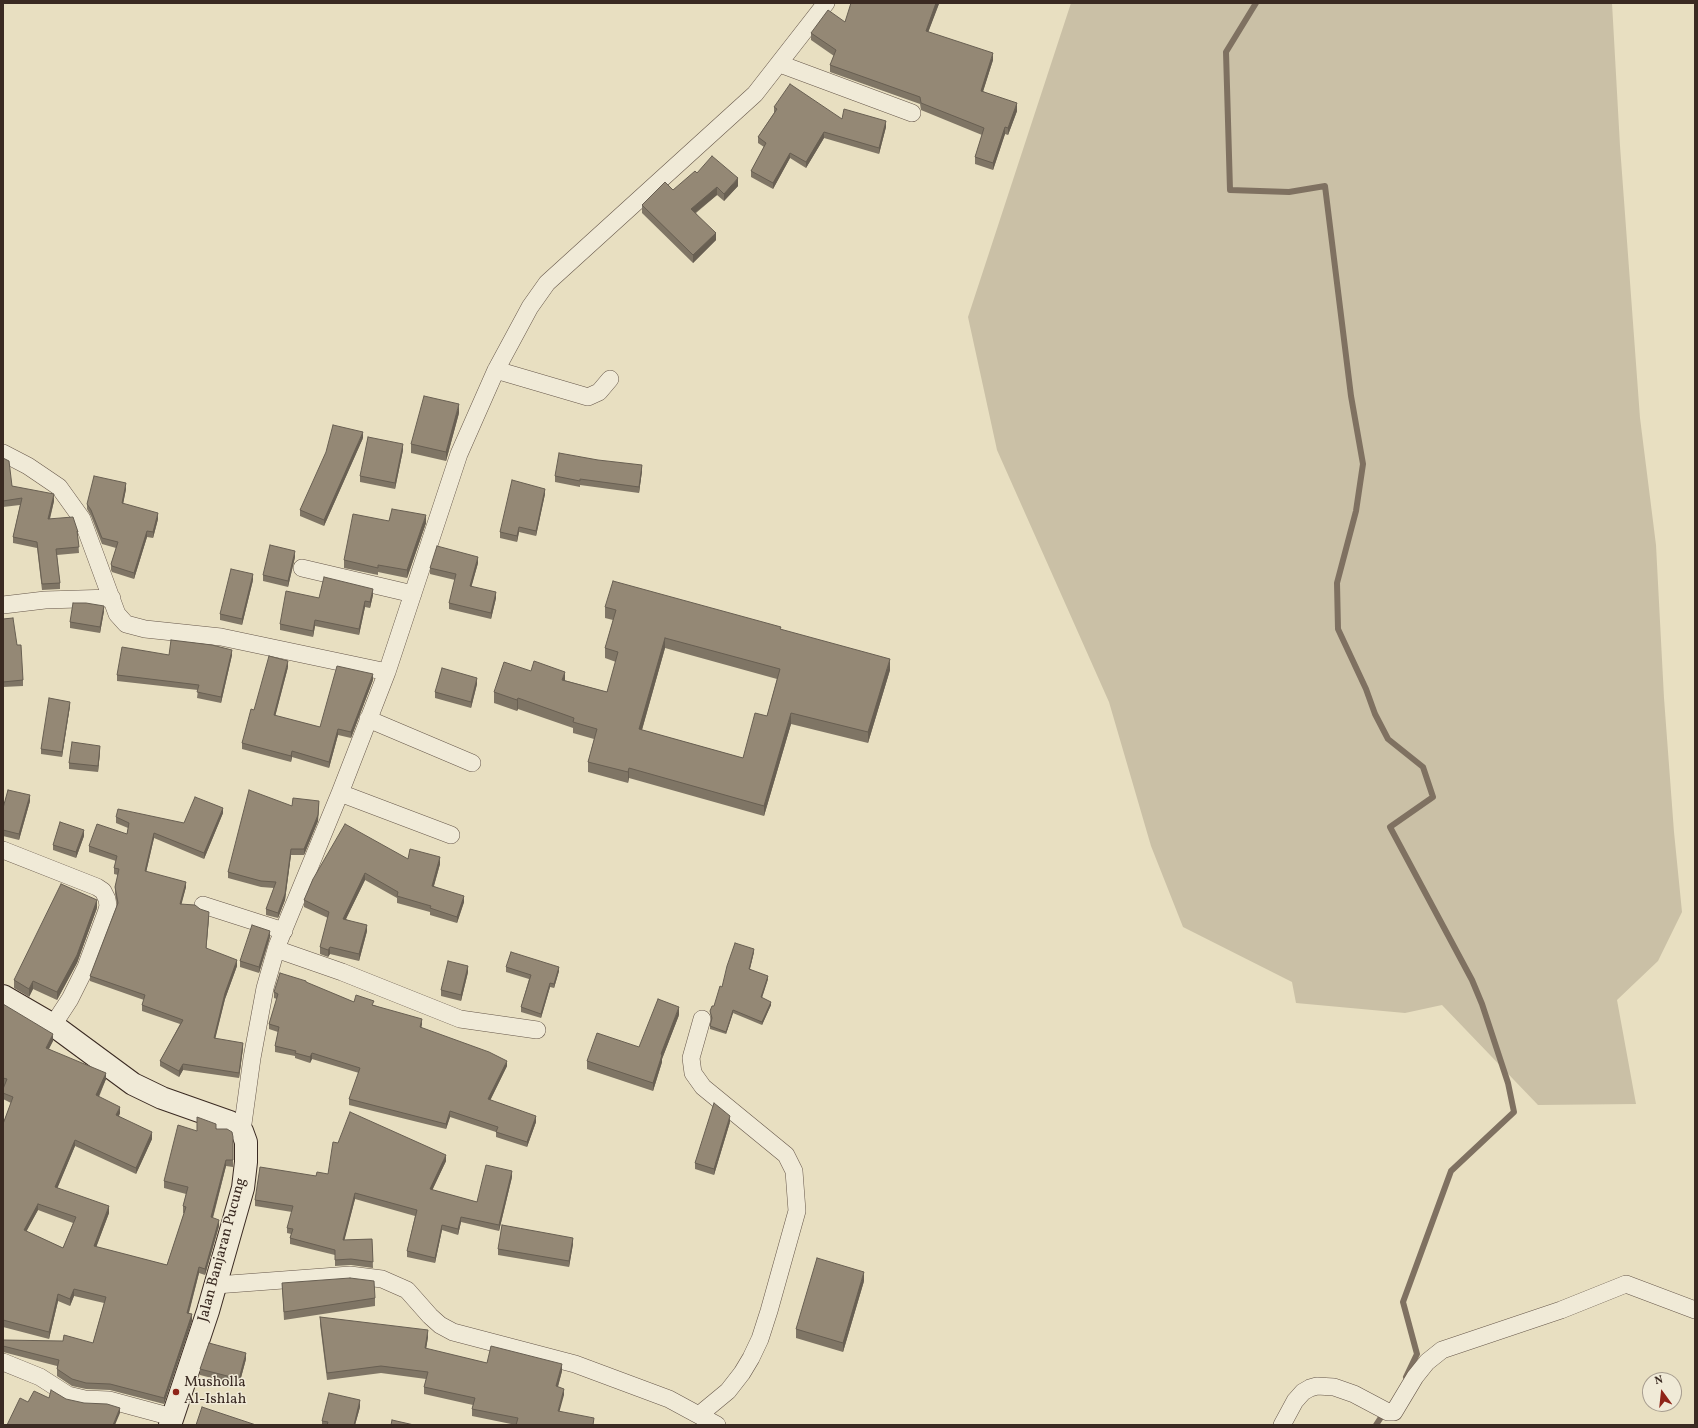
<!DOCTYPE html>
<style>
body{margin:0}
#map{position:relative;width:1698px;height:1428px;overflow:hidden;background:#e8dfc1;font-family:Vollkorn,serif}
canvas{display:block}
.frame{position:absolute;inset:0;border:4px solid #3a2a22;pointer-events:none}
.north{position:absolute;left:1642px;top:1372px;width:40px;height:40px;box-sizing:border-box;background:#f0ead7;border:1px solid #a79d8f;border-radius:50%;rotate:345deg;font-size:11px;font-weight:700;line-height:16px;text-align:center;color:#3a2a22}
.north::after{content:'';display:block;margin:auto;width:14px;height:18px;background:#8f2418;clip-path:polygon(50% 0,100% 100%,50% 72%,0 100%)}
</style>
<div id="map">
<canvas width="1698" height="1428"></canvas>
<div class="frame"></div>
<div class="north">N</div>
</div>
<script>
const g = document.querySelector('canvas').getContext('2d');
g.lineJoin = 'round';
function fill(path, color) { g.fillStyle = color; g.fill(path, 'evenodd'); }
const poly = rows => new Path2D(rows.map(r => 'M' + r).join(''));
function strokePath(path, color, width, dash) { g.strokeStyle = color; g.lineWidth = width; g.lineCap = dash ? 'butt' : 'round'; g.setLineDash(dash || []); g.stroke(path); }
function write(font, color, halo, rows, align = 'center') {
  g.font = font + ' Vollkorn,serif'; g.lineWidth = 3; g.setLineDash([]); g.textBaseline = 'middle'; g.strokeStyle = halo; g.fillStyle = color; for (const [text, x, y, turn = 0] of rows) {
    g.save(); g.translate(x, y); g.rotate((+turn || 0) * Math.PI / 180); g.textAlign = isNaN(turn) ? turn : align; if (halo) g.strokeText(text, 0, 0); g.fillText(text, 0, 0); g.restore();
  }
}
fill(poly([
 [1071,3,1612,3,1620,146,1640,418,1656,545,1664,698,1674,832,1682,912,1658,961,1617,1000,1636,1104,1538,1105,1442,1005,1405,1013,1296,1003,1292,982,1183,927,1151,846,1109,702,997,450,968,317]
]), '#cac0a6');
strokePath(poly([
 [1256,3,1226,52,1230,190,1289,192,1325,186,1351,396,1363,464,1356,511,1337,583,1338,629,1366,689,1375,714,1388,739,1423,767,1433,797,1390,827,1472,980,1482,1004,1508,1083,1514,1112,1451,1171,1403,1302,1417,1354,1406,1377],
 [1376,1425,1385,1411]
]), '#7f7161', 6);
const street = poly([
 [780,64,912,113],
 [496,370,588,397,599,392,610,379],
 [3,453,28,466,59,487,82,519,117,614,126,624,145,629,221,637,387,672],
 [302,568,413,594],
 [3,605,45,600,112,598],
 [368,719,472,763],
 [340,793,451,835],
 [3,850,97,887,103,891,107,899,108,906,106,913,86,967,70,999,53,1025],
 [203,905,284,931],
 [276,949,342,972,460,1019,537,1030],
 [242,1131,252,1058,265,988,277,946,340,793,387,672,459,454,496,370,530,307,547,283,755,94,826,3],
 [216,1285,350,1275,382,1279,407,1290,430,1316,440,1325,453,1332,575,1364,669,1399,717,1425],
 [3,1362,40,1377,68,1395,85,1399,109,1400,172,1417],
 [699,1415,728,1391,742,1373,751,1358,760,1339,769,1311,797,1211,794,1171,786,1155,703,1087,693,1073,691,1058,702,1019],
 [1282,1425,1295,1401,1303,1392,1310,1388,1317,1386,1334,1387,1354,1394,1388,1412,1394,1412,1415,1377,1427,1362,1442,1350,1561,1310,1626,1284,1695,1310]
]);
const secondary = poly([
 [3,996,53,1025,133,1084,162,1098,230,1122,242,1131,246,1142,246,1162,243,1188,208,1311,170,1425]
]);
strokePath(street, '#66574a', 18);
strokePath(secondary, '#3a2a22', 24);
strokePath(street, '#f0ead7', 17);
strokePath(secondary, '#f0ead7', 22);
fill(poly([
 [939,3,928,32,993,60,983,91,1017,111,1008,135,1005,134,993,170,975,164,975,157,982,135,921,110,920,104,830,72,830,65,834,56,811,40,811,33],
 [774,107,886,127,879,154,824,138,806,168,790,158,773,189,751,177,751,171,764,147,758,143,758,137,774,113],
 [697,173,738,186,724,201,717,195,696,213,716,240,693,263,642,213,642,205,673,190],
 [459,413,446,461,411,453,411,444],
 [363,438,324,526,300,516,300,510],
 [403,450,395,489,360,482,360,476],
 [3,458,12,486,54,501,50,519,78,532,78,538,79,553,57,555,60,583,60,589,42,590,37,548,13,543,13,537,20,505,3,507],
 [642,471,639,493,580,485,580,487,555,482,555,476],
 [126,489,123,504,158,519,153,538,147,537,134,579,112,572,111,570,111,564,116,548,102,544,91,516,87,509,87,504],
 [545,494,536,536,519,532,517,542,500,538,500,532],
 [389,521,426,523,407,578,378,572,378,575,344,568,344,560],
 [295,557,288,587,263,581,263,575],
 [478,563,471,587,496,598,491,619,449,609,449,603,455,580,430,574,430,568],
 [253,580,242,625,220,620,220,614],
 [373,595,370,608,365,607,359,635,315,626,313,637,280,630,280,624,319,598],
 [605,607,781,630,890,670,868,743,791,724,764,816,629,778,628,783,588,772,588,762,594,739,573,733,573,728,518,709,517,711,494,703,494,692,531,671,607,692,616,662,605,658,605,648,613,620,605,618],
 [665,648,777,679,767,716,743,758,642,730],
 [104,611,100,633,70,628,70,622],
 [3,619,17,645,23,680,23,686,3,687],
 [169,655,232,655,221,703,197,698,198,690,117,681,117,675],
 [288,667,275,716,320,727,373,680,351,738,338,735,329,768,292,757,291,762,242,749,242,743,254,710],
 [477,684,471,708,435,698,435,692],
 [70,706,62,757,41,754,41,749],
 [100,752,98,772,69,769,69,763],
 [30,801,19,840,3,836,3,808],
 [292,806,319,806,318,821,304,855,291,855,285,900,278,918,266,915,266,909,274,888,261,887,228,878,228,872],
 [223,813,204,859,154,838,146,872,186,887,181,904,209,917,206,948,237,966,225,999,215,1038,243,1048,239,1078,183,1070,179,1077,160,1066,160,1061,180,1024,142,1011,142,1005,144,1000,90,981,90,976,117,905,115,893,115,887,118,875,114,874,114,868,116,861,89,852,89,846,127,834,128,828,116,823,116,817,184,823],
 [84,836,76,858,53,850,53,845],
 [408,859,440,864,434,886,464,902,457,923,430,915,430,912,397,903,397,898,365,880,346,919,367,931,359,961,330,954,328,957,320,954,320,947,328,918,304,907,304,900,313,879],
 [97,908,77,963,57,1000,33,989,29,997,14,988,14,980],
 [270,937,259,973,240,967,240,961],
 [754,952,750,969,768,979,762,998,771,1005,762,1025,733,1013,726,1034,710,1029,710,1026,711,1020,710,1011,714,1006,722,987],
 [506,967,559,971,554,988,550,987,541,1018,521,1012,521,1007,529,979,506,972],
 [468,972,461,1001,441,996,441,990],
 [306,983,354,1002,374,1005,422,1024,421,1028,507,1066,490,1100,536,1122,527,1147,496,1137,496,1132,450,1117,446,1129,349,1105,349,1099,359,1073,312,1059,310,1063,295,1058,295,1056,275,1052,275,1046,278,1032,269,1029,269,1024,277,999,274,998,274,992],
 [3,1004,53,1041,49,1049,106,1079,99,1097,120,1113,119,1116,152,1139,136,1174,75,1146,57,1188,109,1213,96,1247,167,1265,184,1213,183,1213,183,1206,186,1194,164,1188,164,1181,197,1131,216,1129,233,1137,233,1167,226,1166,213,1218,219,1226,205,1275,199,1273,189,1313,192,1321,164,1404,110,1390,86,1389,72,1386,57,1376,57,1366,3,1352,3,1340,93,1343,104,1303,74,1296,70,1306,58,1301,49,1339,3,1327,3,1124,11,1103,3,1099,3,1089,5,1085,3,1085],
 [38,1210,73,1223,63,1248,26,1231],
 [679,1015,662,1059,662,1062,653,1091,587,1069,587,1061,639,1047],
 [730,1122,714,1175,695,1169,695,1163],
 [446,1161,432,1190,477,1202,512,1177,499,1231,461,1222,458,1235,442,1230,435,1263,407,1257,407,1251,415,1216,355,1199,344,1240,372,1239,373,1268,351,1265,335,1266,335,1255,290,1244,290,1238,291,1234,287,1233,287,1228,292,1212,255,1206,255,1200,316,1176,328,1174],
 [573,1244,569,1267,498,1255,498,1249],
 [864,1281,843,1352,796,1338,796,1329],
 [282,1283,375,1298,375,1306,284,1320],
 [320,1317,428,1337,426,1349,487,1363,562,1371,558,1387,564,1395,516,1425,472,1416,472,1409,473,1405,424,1394,424,1387,426,1379,381,1373,327,1380,320,1324],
 [246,1359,239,1385,200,1375,200,1369],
 [360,1407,355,1425,322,1425,322,1421]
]), '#7f7565');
fill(poly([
 [936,3,939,3,939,4,926,38,926,31],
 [993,53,993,60,981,98,981,91],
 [1017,103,1017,111,1008,135,1008,128],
 [886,121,886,127,879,154,879,148],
 [1005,127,1005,134,993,170,993,163],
 [824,132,824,138,806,168,806,162],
 [790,153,790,158,773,189,773,183],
 [738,178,738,186,724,201,724,194],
 [717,187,717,195,691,216,691,209],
 [716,233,716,240,693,263,693,255],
 [459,404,459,413,446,461,446,452],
 [363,432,363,438,324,526,324,520],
 [403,444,403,450,395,489,395,483],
 [642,465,642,471,639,493,639,487],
 [126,483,126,489,122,509,122,503],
 [545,489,545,494,536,536,536,531],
 [54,494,54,501,48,525,48,519],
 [158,513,158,519,153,538,153,532],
 [426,515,426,523,407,578,407,570],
 [519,527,519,532,517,542,517,536],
 [147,531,147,537,134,579,134,573],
 [295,551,295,557,288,587,288,581],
 [478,557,478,563,470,592,470,586],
 [253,574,253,580,242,625,242,619],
 [373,589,373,595,370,608,370,602],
 [496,592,496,598,491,619,491,613],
 [365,601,365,607,359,635,359,629],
 [104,606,104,611,100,633,100,627],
 [315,620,315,626,313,637,313,631],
 [665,638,665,648,639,740,639,729],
 [232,650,232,655,221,703,221,697],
 [890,659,890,670,868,743,868,732],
 [288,661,288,667,274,721,274,715],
 [565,672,565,682,562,680],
 [373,674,373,680,351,738,351,732],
 [477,678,477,684,471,708,471,702],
 [518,698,518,709,517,711,517,700],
 [70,702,70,706,62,757,62,752],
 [791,713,791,724,764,816,764,806],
 [338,729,338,735,329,768,329,762],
 [100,746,100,752,98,772,98,766],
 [292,751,292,757,291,762,291,756],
 [629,768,629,778,628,783,628,772],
 [30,795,30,801,19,840,19,834],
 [319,801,318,821,304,855,304,849],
 [223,808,223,813,204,859,204,853],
 [84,830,84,836,76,858,76,852],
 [154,833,154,838,145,877,145,871],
 [291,849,291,855,285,900,278,918,278,913],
 [440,857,440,864,432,892,432,886],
 [365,873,365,880,343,925,343,919],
 [186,882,186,887,180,910,180,904],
 [464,896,464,902,457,923,457,917],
 [97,900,97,908,77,963,57,1000,57,992],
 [209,912,209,917,206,953,206,948],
 [367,925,367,931,359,961,359,954],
 [270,931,270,937,259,973,259,967],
 [330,947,330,954,328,957,328,950],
 [754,949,754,952,749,972,749,969],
 [237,960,237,966,225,999,214,1044,214,1038,225,993],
 [468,966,468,972,461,1001,461,995],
 [559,967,559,971,554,988,554,984],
 [768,976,768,979,761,1000,761,997],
 [33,981,33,989,29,997,29,989],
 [550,983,550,987,541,1018,541,1014],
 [771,1002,771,1005,762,1025,762,1022],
 [679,1007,679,1015,662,1059,662,1062,653,1091,653,1083,661,1054],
 [733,1010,733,1013,726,1034,726,1032],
 [422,1019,422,1024,420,1033,420,1027],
 [53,1034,53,1041,46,1054,46,1048],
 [243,1043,243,1048,239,1078,239,1073],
 [312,1053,312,1059,310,1063,310,1057],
 [507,1061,507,1066,488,1105,488,1099],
 [183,1064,183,1070,179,1077,179,1071],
 [106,1073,106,1079,96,1102,96,1095],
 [120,1107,120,1113,116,1122,116,1115],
 [450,1111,450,1117,446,1129,446,1124],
 [536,1116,536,1122,527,1147,527,1142],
 [730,1116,730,1122,714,1175,714,1169],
 [152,1132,152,1139,136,1174,136,1168],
 [75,1140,75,1146,55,1194,55,1187],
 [446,1155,446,1161,430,1195,430,1189],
 [226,1160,226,1166,211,1224,211,1217],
 [512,1171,512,1177,499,1231,499,1225],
 [355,1193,355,1199,343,1246,343,1240],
 [38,1204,38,1210,24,1236,24,1230],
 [109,1206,109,1213,94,1253,94,1246],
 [461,1217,461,1222,458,1235,458,1229],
 [219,1220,219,1226,205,1275,205,1269],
 [442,1225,442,1230,435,1263,435,1258],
 [573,1238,573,1244,569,1267,569,1261],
 [199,1267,199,1273,187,1319,187,1313],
 [864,1272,864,1281,843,1352,843,1343],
 [74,1289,74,1296,70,1306,70,1299],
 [58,1294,58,1301,49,1339,49,1332],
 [192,1314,192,1321,164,1404,164,1398],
 [428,1330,428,1337,425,1355,425,1348],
 [246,1353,246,1359,239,1385,239,1379],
 [562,1364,562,1371,556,1393,556,1386],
 [564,1389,564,1395,558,1417,558,1411],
 [360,1400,360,1407,355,1425,354,1425],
 [120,1408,120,1413,115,1425,113,1425]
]), '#685f52');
const building = poly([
 [851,3,936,3,926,31,993,53,981,91,1017,103,1008,128,1005,127,993,163,975,157,984,128,921,103,920,97,830,65,836,50,811,33,828,10,845,22,851,3],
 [790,84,842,119,844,109,886,121,879,148,824,132,806,162,790,153,773,183,751,171,766,143,758,137,777,109,774,107,790,84],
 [712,156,738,178,724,194,717,187,691,209,716,233,693,255,642,205,665,182,673,190,695,171,697,173,712,156],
 [424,396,459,404,446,452,411,444,424,396],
 [333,425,363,432,324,520,300,510,326,452,333,425],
 [368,437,403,444,395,483,360,476,368,437],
 [559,453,598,460,642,465,639,487,580,479,580,481,555,476,559,453],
 [3,458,9,461,12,486,54,494,48,519,73,517,78,532,77,531,79,547,56,549,60,583,42,584,37,542,13,537,22,498,3,501,3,458],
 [94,476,126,483,122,503,158,513,153,532,147,531,134,573,112,566,111,564,118,542,102,538,91,510,87,504,94,476],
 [512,480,545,489,536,531,519,527,517,536,500,532,512,480],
 [392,509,426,515,407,570,378,565,378,568,344,560,353,514,389,521,392,509],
 [270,545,295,551,288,581,263,575,270,545],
 [437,546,478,557,470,586,496,592,491,613,449,603,456,574,430,568,437,546],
 [231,569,253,574,242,619,220,614,231,569],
 [324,577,373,589,370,602,365,601,359,629,315,620,313,631,280,624,286,591,319,598,324,577],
 [613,581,781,627,780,629,890,659,868,732,791,713,764,806,629,768,628,772,588,762,597,729,573,722,574,718,518,698,517,700,494,692,504,662,531,671,534,661,565,672,562,680,607,692,618,652,605,648,616,610,605,607,613,581],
 [665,638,780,669,767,716,755,713,743,758,639,729,665,638],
 [73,603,86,603,104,606,100,627,70,622,73,603],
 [13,618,17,645,21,645,23,680,3,682,3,619,13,618],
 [171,640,212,645,232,650,221,697,197,692,199,685,117,675,122,647,169,655,171,640],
 [269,656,288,661,274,715,320,727,337,666,373,674,351,732,338,729,329,762,292,751,291,756,242,743,251,709,254,710,269,656],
 [442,668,477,678,471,702,435,692,442,668],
 [49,698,70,702,62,752,41,749,49,698],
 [72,742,100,746,98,766,69,763,72,742],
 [8,790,30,795,19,834,3,830,3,808,8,790],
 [249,790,292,806,293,798,319,801,318,815,304,849,291,849,285,894,278,913,266,909,276,882,261,881,228,872,249,790],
 [195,797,223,808,204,853,154,833,145,871,186,882,180,904,195,905,200,909,209,912,206,948,237,960,225,993,214,1038,243,1043,239,1073,183,1064,179,1071,160,1061,183,1020,142,1005,145,995,90,976,118,903,115,887,119,869,114,868,117,856,89,846,97,824,127,834,129,823,116,817,118,809,184,823,195,797],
 [60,822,84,830,76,852,53,845,60,822],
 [345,824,408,859,410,849,440,857,432,886,464,896,457,917,430,908,431,906,397,896,398,892,365,873,343,919,367,925,359,954,330,947,328,950,320,947,329,912,304,900,313,879,345,824],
 [61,884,97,900,77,955,57,992,33,981,29,989,14,980,61,884],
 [252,925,270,931,259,967,240,961,252,925],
 [735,943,754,949,749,969,768,976,761,997,771,1002,762,1022,733,1010,726,1032,710,1026,712,1018,710,1011,712,1006,714,1006,720,986,722,987,727,966,735,943],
 [511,952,559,967,554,984,550,983,541,1014,521,1007,531,975,506,967,511,952],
 [448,961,468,966,461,995,441,990,448,961],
 [280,973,306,981,306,982,354,1002,356,995,374,1001,372,1005,422,1019,420,1027,489,1052,507,1061,488,1099,536,1116,527,1142,496,1132,498,1127,450,1111,446,1124,349,1099,360,1068,312,1053,310,1057,295,1053,296,1051,275,1046,279,1027,269,1024,278,994,274,992,280,973],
 [658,999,679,1007,661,1054,662,1055,653,1083,587,1061,597,1033,639,1047,658,999],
 [3,1004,53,1034,46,1048,106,1073,96,1095,120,1107,116,1115,152,1132,136,1168,75,1140,55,1187,109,1206,94,1246,167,1265,186,1207,183,1206,188,1187,164,1181,178,1125,197,1131,197,1117,216,1124,216,1129,227,1129,232,1132,233,1137,233,1160,226,1160,211,1217,219,1220,205,1269,199,1267,187,1313,192,1314,164,1398,110,1384,86,1383,72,1379,57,1369,59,1360,3,1346,3,1340,63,1341,64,1335,93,1343,106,1297,74,1289,70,1299,58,1294,49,1332,3,1320,3,1124,13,1097,3,1093,3,1089,7,1079,3,1078,3,1004],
 [38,1204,76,1217,63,1248,24,1230,38,1204],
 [714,1103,730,1116,714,1169,695,1163,714,1103],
 [350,1112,446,1155,430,1189,477,1202,486,1165,512,1171,499,1225,461,1217,458,1229,442,1225,435,1258,407,1251,417,1210,355,1193,343,1240,372,1239,373,1262,351,1259,335,1260,335,1250,290,1238,293,1229,287,1228,293,1206,255,1200,260,1167,316,1176,317,1172,328,1174,333,1142,338,1143,350,1112],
 [502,1225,573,1238,569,1261,498,1249,502,1225],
 [817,1258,864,1272,843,1343,796,1329,817,1258],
 [350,1278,374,1281,375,1298,284,1312,282,1283,350,1278],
 [320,1317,428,1330,425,1348,487,1363,491,1346,562,1364,556,1386,564,1389,558,1411,594,1418,593,1425,516,1425,518,1418,472,1409,475,1398,424,1387,428,1372,381,1366,327,1373,320,1317],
 [209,1343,246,1353,239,1379,200,1369,209,1343],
 [51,1390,66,1399,84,1403,107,1404,120,1408,113,1425,7,1425,20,1398,28,1402,34,1391,49,1398,51,1390],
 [329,1393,360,1400,354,1425,327,1425,328,1422,322,1421,329,1393],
 [202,1407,256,1425,196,1425,202,1407],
 [392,1420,414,1425,391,1425,392,1420]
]);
fill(building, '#948875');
strokePath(building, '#685f52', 1);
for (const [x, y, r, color] of [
 [176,1392,4,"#8f2418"]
]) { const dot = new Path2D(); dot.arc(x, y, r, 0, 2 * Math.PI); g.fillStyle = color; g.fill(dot); strokePath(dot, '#f0ead7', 1.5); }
write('15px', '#3a2a22', '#f0ead7', [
 ["Jalan Banjaran Pucung",223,1250,-75]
]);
write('15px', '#3a2a22', '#f0ead7', [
 ["Musholla",184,1383],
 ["Al-Ishlah",184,1400]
], 'left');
</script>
